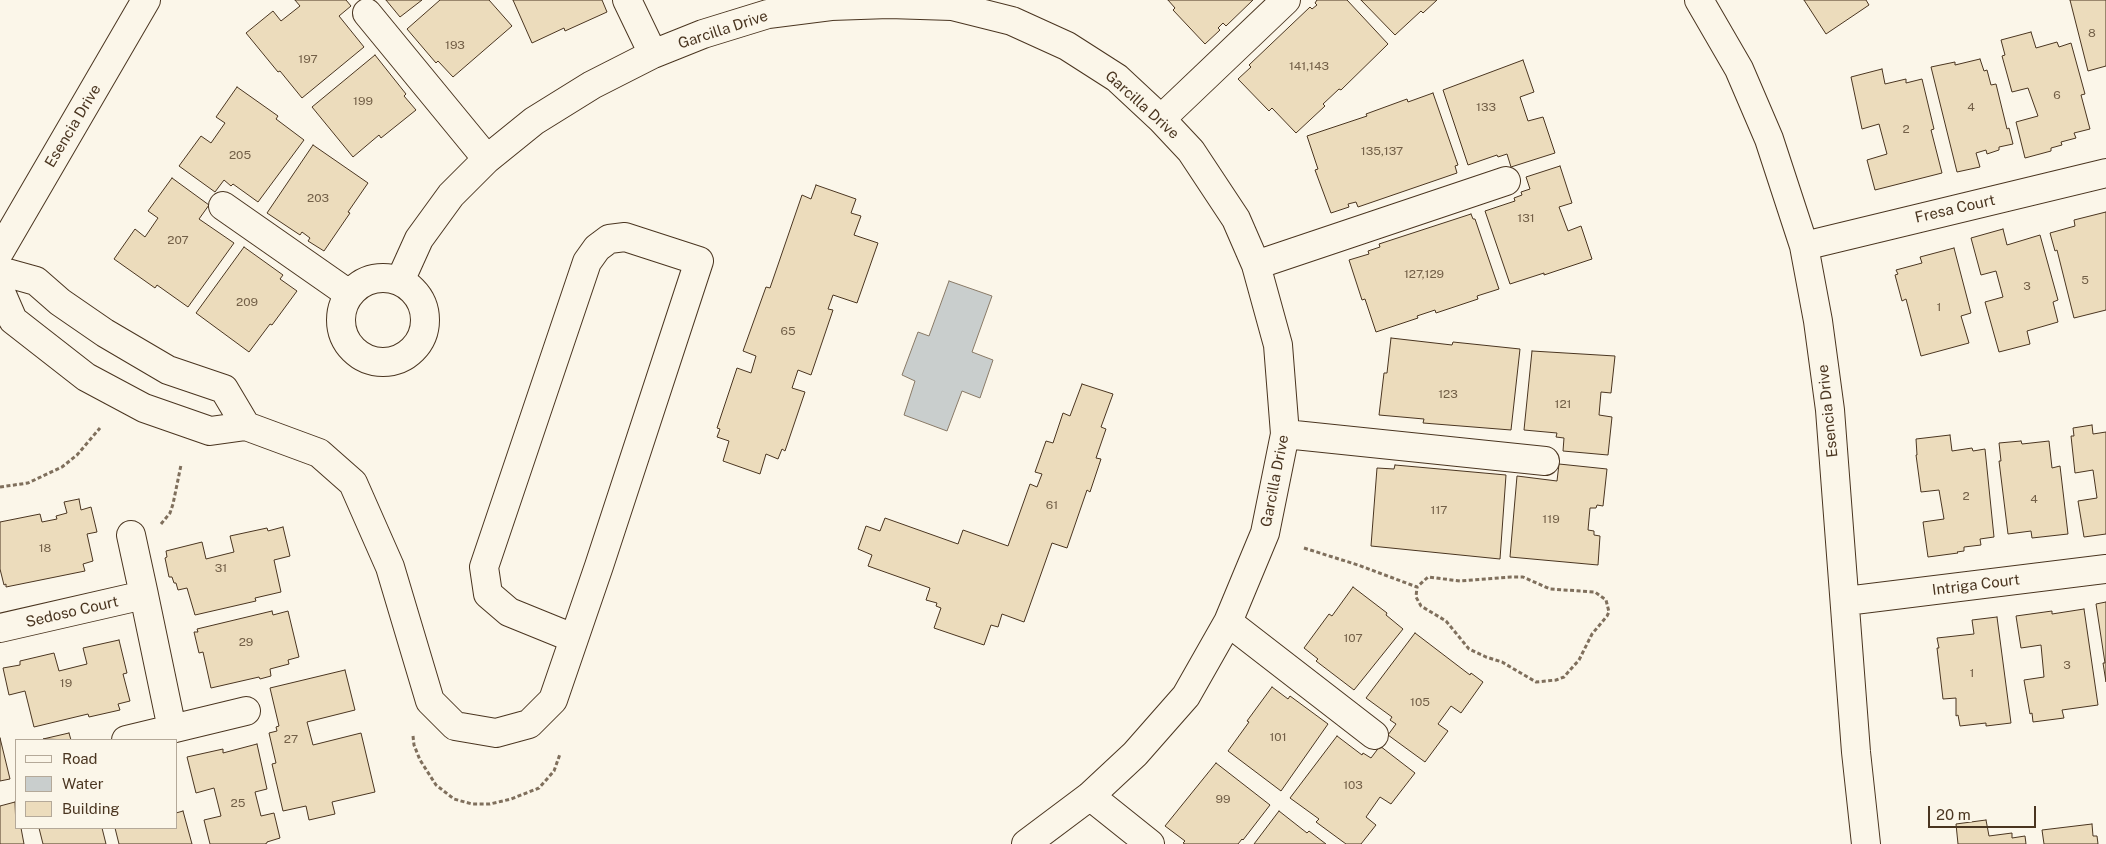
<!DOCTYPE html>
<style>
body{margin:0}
#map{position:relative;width:2106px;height:844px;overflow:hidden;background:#fbf6e9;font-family:"Public Sans",sans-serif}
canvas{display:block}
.legend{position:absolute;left:15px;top:739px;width:162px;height:90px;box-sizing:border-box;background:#fbf6e9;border:1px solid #b4a999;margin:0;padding:6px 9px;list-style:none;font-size:15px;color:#4a3520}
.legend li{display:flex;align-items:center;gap:10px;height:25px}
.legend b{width:25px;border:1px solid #b4a999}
.scale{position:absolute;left:1928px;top:806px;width:108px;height:22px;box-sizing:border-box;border:2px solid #4a3520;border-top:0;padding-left:6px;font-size:15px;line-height:18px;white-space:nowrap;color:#4a3520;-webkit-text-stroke:4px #fbf6e9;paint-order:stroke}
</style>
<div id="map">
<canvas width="2106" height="844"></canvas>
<ul class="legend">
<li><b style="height:6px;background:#fbf6e9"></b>Road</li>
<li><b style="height:14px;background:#c9cecd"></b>Water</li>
<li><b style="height:14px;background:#ecdcbc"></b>Building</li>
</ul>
<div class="scale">20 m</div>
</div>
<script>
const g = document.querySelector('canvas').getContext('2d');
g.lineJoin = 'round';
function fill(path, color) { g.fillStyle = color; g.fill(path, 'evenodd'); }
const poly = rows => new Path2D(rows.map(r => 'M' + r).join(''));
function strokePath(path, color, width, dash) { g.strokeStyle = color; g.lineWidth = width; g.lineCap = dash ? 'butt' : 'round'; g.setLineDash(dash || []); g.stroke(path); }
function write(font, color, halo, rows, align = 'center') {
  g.font = font + ' "Public Sans",sans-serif'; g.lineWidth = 4; g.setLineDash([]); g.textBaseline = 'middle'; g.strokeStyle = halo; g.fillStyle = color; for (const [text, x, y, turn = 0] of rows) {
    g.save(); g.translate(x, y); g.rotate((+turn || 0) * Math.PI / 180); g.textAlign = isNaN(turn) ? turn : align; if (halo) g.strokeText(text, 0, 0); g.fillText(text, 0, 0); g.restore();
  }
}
const water = poly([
 [949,281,992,296,972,352,993,360,980,398,962,391,947,431,904,415,915,381,902,375,918,332,929,336,949,281]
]);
fill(water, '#c9cecd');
strokePath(water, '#887966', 1);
const building = poly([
 [295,0,346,0,351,6,339,16,364,47,302,98,280,71,278,72,246,33,273,11,281,21,300,6,295,0],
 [386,0,422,0,400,17,386,0],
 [440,0,489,0,512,26,453,77,438,61,436,63,407,29,440,0],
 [513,0,602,0,607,12,565,31,564,28,532,43,513,0],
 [1168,0,1253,0,1226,26,1223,23,1218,28,1220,30,1205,44,1173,10,1175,8,1168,0],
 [1317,0,1347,0,1388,44,1341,90,1339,89,1323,104,1325,106,1296,133,1272,108,1269,111,1238,79,1251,67,1249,65,1310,7,1312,9,1317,5,1315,3,1317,0],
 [1361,0,1437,0,1423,13,1421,11,1395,35,1361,0],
 [1804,0,1866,0,1869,5,1826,34,1804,0],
 [2070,0,2106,0,2106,66,2088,71,2070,0],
 [2031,32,2036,48,2057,42,2059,47,2071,43,2085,94,2081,95,2090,129,2074,133,2076,138,2061,142,2062,145,2051,148,2051,151,2025,158,2016,122,2038,116,2028,88,2012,92,2002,56,2005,55,2001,40,2031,32],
 [375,55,406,94,404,96,416,110,381,138,379,135,353,157,312,107,375,55],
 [1980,59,1984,71,1987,70,1991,85,1996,84,2007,129,2009,128,2013,144,1999,147,1999,150,1987,154,1986,150,1976,153,1980,167,1957,172,1931,67,1955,62,1955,65,1980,59],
 [1523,60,1534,92,1520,97,1528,121,1543,117,1555,153,1511,167,1507,154,1498,157,1497,155,1468,165,1443,90,1523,60],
 [1882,69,1885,84,1906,79,1906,83,1922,79,1934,129,1931,130,1942,173,1875,190,1867,160,1887,154,1879,124,1862,129,1851,77,1882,69],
 [237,87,278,116,276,119,304,140,258,202,233,184,231,186,224,180,215,192,179,166,201,136,211,143,225,123,216,117,237,87],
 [1433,93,1458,165,1455,166,1457,173,1358,207,1356,202,1348,204,1349,207,1331,213,1315,170,1318,169,1307,136,1367,116,1366,114,1407,99,1408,102,1433,93],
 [313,145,368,183,348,212,350,213,324,251,308,241,310,238,302,232,300,235,267,213,313,145],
 [1560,166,1572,203,1559,207,1568,231,1581,226,1592,259,1544,275,1544,273,1510,284,1485,211,1515,201,1514,198,1522,195,1521,192,1530,189,1526,177,1560,166],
 [172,178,209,205,199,219,234,243,188,307,157,285,155,288,114,259,135,229,145,237,158,218,148,211,172,178],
 [816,185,856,199,851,213,861,216,854,235,878,243,857,303,833,295,828,309,833,310,811,375,798,370,792,388,805,392,785,451,782,449,778,459,766,454,760,474,723,461,729,441,717,437,720,429,717,428,737,368,751,373,756,356,743,351,766,287,770,288,802,195,811,199,816,185],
 [2106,212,2106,310,2074,318,2057,250,2055,251,2050,233,2075,226,2074,220,2106,212],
 [1471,214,1473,219,1475,219,1499,289,1477,296,1478,299,1436,313,1435,310,1417,316,1418,318,1376,332,1365,299,1362,300,1349,260,1369,254,1368,251,1380,247,1379,244,1471,214],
 [2003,229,2007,245,2040,235,2058,300,2053,302,2058,322,2027,331,2030,344,1999,352,1985,302,2003,297,1996,271,1981,275,1971,238,2003,229],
 [244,247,283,275,280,279,297,291,272,325,270,324,249,352,196,313,244,247],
 [1954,248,1971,313,1961,316,1969,343,1921,356,1906,299,1902,301,1895,275,1898,274,1896,270,1922,263,1920,257,1954,248],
 [1391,338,1452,345,1453,342,1520,349,1511,430,1423,423,1424,419,1379,415,1384,373,1387,373,1391,338],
 [1532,351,1615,356,1611,393,1601,392,1599,415,1612,417,1608,455,1563,451,1564,438,1556,437,1557,433,1524,430,1532,351],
 [1082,384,1113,394,1101,427,1106,429,1096,458,1101,459,1090,492,1087,490,1067,548,1052,543,1024,622,1002,614,998,627,991,625,984,645,934,628,941,608,936,606,937,603,926,600,930,588,868,566,872,555,858,549,866,526,880,531,885,518,958,544,963,530,1008,546,1030,484,1037,487,1042,474,1035,472,1046,441,1053,443,1063,413,1070,416,1082,384],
 [2092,425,2093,434,2106,432,2106,534,2084,537,2078,501,2097,498,2093,470,2075,473,2071,436,2074,436,2073,428,2092,425],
 [1950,435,1952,451,1972,448,1973,451,1985,449,1994,537,1980,539,1981,545,1964,547,1964,551,1957,552,1958,553,1928,557,1923,522,1944,519,1939,490,1921,492,1916,455,1917,455,1916,439,1950,435],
 [2021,441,2022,444,2049,441,2052,468,2060,466,2068,534,2032,538,2031,531,2008,534,1999,461,2001,461,1999,443,2021,441],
 [1559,464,1607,469,1603,506,1597,505,1596,508,1590,508,1588,530,1594,531,1594,535,1600,536,1598,565,1510,557,1517,476,1557,481,1559,464],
 [1395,465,1506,475,1500,559,1371,546,1377,468,1394,469,1395,465],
 [79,499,81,510,91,507,97,532,87,534,93,561,83,564,85,571,6,587,6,584,4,585,0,569,0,522,40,514,42,522,57,519,56,516,67,513,64,502,79,499],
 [283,527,290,556,274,560,281,592,255,598,256,601,195,615,187,588,178,590,176,583,174,583,172,577,169,577,165,558,167,557,166,551,202,542,206,559,234,552,230,536,267,528,268,531,283,527],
 [1353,587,1387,613,1386,615,1403,629,1354,690,1316,661,1318,659,1304,648,1329,614,1332,616,1353,587],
 [2106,602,2106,682,2103,663,2105,663,2096,604,2106,602],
 [2084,609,2098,705,2062,710,2064,718,2033,722,2032,713,2030,714,2024,680,2044,677,2041,645,2021,648,2016,616,2052,611,2052,614,2084,609],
 [272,611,273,615,288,611,299,657,288,660,289,664,270,669,271,676,260,679,259,677,211,688,203,652,199,653,194,632,198,632,197,629,272,611],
 [1997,617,2011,723,1986,726,1986,723,1960,726,1958,715,1956,716,1956,698,1943,699,1937,648,1939,648,1937,638,1974,634,1972,620,1997,617],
 [1415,633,1470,675,1471,673,1483,682,1461,713,1451,706,1438,724,1448,731,1425,762,1388,735,1396,724,1390,720,1392,717,1366,698,1415,633],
 [119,640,127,673,123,674,130,701,118,704,120,710,89,717,88,714,34,727,25,691,9,695,3,668,20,665,20,661,54,653,59,671,87,664,83,648,119,640],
 [345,670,355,710,307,722,313,745,361,733,375,792,332,802,335,814,309,820,306,806,283,811,272,764,276,763,269,733,277,731,276,727,279,726,270,688,345,670],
 [1272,687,1288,699,1290,696,1328,724,1281,791,1228,751,1249,722,1247,721,1272,687],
 [69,733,71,740,43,739,69,733],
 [1337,736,1362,755,1363,753,1371,758,1380,746,1415,773,1391,804,1380,797,1366,817,1376,825,1361,844,1346,844,1316,822,1319,819,1290,798,1337,736],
 [0,738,10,779,0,781,0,738],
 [257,744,267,789,255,792,261,816,274,813,280,838,267,842,267,843,265,844,210,844,204,820,221,816,214,788,196,793,187,757,223,749,223,753,257,744],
 [1216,763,1270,805,1243,840,1242,839,1238,844,1185,844,1183,843,1185,841,1165,826,1216,763],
 [15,802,16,828,21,828,24,844,0,844,0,806,15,802],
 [183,811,192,844,119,844,115,828,176,828,176,813,183,811],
 [1279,811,1307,833,1309,831,1326,844,1254,844,1279,811],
 [1986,820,1989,836,2012,833,2012,838,2025,836,2026,844,1958,844,1956,824,1986,820],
 [2092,824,2093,836,2097,836,2098,844,2044,844,2042,830,2092,824],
 [39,828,105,828,102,828,106,844,43,844,39,828]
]);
fill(building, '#ecdcbc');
strokePath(building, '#4a3520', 1);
const minor = poly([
 [627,0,653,54],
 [1699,0,1739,69,1769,139,1804,246,1818,321,1830,410,1856,752,1866,844],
 [367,13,487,159],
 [1161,119,1286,0],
 [223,206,349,294],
 [1804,246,2106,173],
 [0,251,146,0],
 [1256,265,1506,181],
 [0,271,36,281,60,302,105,333,168,370,224,389,246,426],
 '341 320a42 42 0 1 1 84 0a42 42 0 1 1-84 0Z',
 [400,281,419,239,451,195,487,159,534,121,592,85,653,54,703,34,768,14,831,6,889,4,952,6,1012,21,1067,46,1117,78,1161,119,1191,151,1236,219,1256,265,1278,345,1285,434,1265,533,1228,622,1186,696,1135,754,1090,796,1026,844],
 [0,290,13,320,86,377,144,408,210,431,246,426,319,453,353,483,390,567,430,701,455,726,496,733,529,724,553,700,599,566,699,261,625,237,609,239,597,248,587,262,484,567,488,594,509,612,573,638],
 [1285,434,1545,461],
 [131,535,144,595],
 [1846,601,2106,569],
 [1228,622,1374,735],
 [0,628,144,595,172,729],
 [126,740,246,711],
 [1090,796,1150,844]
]);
strokePath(minor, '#4a3520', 30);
strokePath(poly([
 [0,487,28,483,62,467,77,455,100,428],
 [161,524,170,513,173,504,181,465],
 [1304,548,1358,565,1417,587,1428,577,1460,581,1511,577,1523,577,1550,589,1595,592,1606,600,1609,612,1607,616,1592,634,1579,660,1570,670,1564,677,1556,680,1536,682,1502,662,1486,657,1469,649,1446,621,1421,606,1416,597,1417,587],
 [413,736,414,745,420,760,436,785,454,799,472,804,490,804,511,799,539,788,554,771,560,754]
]), '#7f6f5c', 3, [4, 2.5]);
strokePath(minor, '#fbf6e9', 28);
write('12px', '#725f47', null, [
 ["8",2092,33],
 ["193",455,45],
 ["197",308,59],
 ["141,143",1309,66],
 ["6",2057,95],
 ["199",363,101],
 ["133",1486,107],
 ["4",1971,107],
 ["2",1906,129],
 ["135,137",1382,151],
 ["205",240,155],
 ["203",318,198],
 ["131",1526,218],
 ["207",178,240],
 ["127,129",1424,274],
 ["5",2085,280],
 ["3",2027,286],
 ["209",247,302],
 ["1",1939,307],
 ["65",788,331],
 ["123",1448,394],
 ["121",1563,404],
 ["2",1966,496],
 ["4",2034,499],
 ["61",1052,505],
 ["117",1439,510],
 ["119",1551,519],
 ["18",45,548],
 ["31",221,568],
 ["107",1353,638],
 ["29",246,642],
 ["3",2067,665],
 ["1",1972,673],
 ["19",66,683],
 ["105",1420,702],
 ["101",1278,737],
 ["27",291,739],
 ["103",1353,785],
 ["99",1223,799],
 ["25",238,803]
]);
write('15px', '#4a3520', '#fbf6e9', [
 ["Garcilla Drive",723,30,-18],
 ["Garcilla Drive",1142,105,42],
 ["Esencia Drive",73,126,-59],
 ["Fresa Court",1955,209,-13],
 ["Esencia Drive",1828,411,-96],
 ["Garcilla Drive",1275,481,-79],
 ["Intriga Court",1976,585,-7],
 ["Sedoso Court",72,612,-13]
]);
</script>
